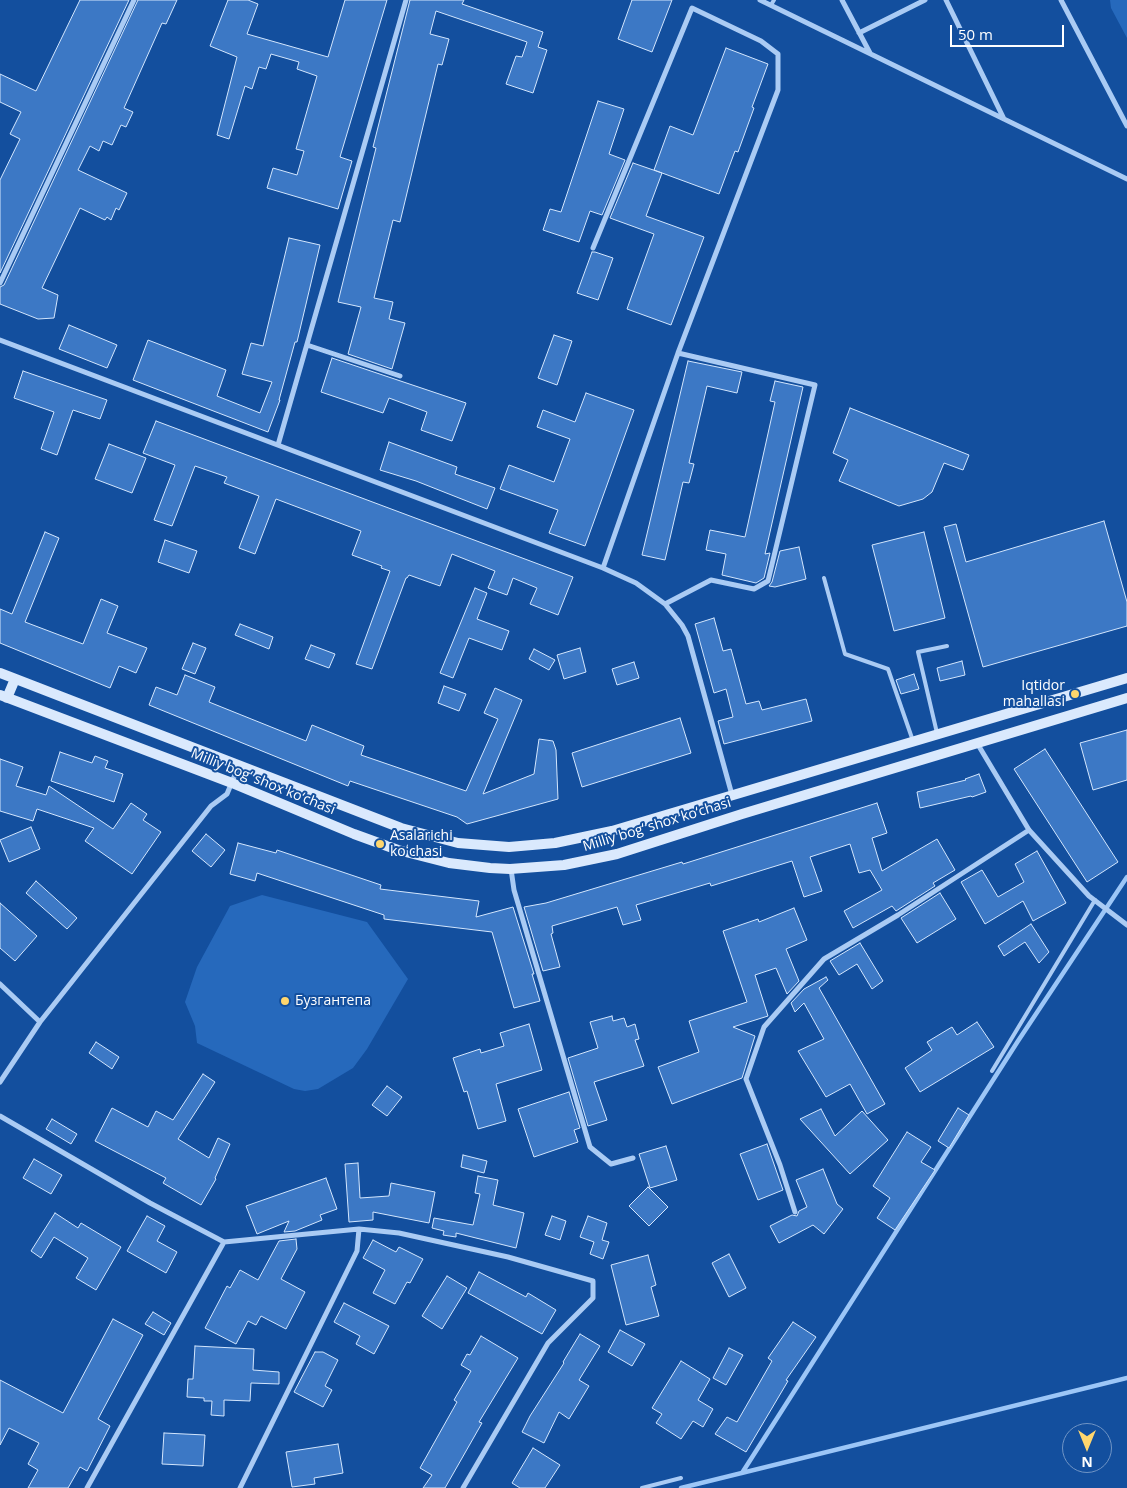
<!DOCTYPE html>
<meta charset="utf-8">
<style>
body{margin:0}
#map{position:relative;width:1127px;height:1488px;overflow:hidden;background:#134f9e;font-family:"Open Sans",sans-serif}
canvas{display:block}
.north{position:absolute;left:1062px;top:1423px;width:50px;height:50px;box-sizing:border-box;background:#134f9e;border:1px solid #7195c5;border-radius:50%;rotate:180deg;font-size:14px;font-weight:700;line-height:20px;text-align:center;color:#fff}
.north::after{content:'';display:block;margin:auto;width:18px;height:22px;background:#ffd66d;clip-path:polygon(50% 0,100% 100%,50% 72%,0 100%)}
.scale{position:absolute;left:950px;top:25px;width:114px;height:22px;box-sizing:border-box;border:2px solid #fff;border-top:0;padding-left:6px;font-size:15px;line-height:18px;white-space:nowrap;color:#fff;-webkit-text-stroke:4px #134f9e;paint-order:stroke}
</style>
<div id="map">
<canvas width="1127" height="1488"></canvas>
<div class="north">N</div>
<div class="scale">50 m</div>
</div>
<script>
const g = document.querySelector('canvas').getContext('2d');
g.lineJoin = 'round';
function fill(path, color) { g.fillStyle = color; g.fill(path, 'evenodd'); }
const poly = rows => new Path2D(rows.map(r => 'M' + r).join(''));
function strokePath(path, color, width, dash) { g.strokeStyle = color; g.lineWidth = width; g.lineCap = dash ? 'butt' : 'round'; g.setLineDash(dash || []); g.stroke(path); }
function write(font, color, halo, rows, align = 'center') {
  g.font = font + ' "Open Sans",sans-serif'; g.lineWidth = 4; g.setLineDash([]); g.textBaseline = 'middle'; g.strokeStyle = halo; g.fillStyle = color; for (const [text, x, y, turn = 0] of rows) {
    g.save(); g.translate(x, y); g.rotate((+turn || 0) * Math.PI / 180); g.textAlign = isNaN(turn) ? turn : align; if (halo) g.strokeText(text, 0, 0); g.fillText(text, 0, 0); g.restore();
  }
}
fill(poly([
 [1110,0,1127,0,1127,38,1111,8],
 [262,895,367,922,408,979,367,1049,353,1068,318,1089,305,1091,294,1089,197,1043,195,1026,185,1002,197,967,230,906]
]), '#2669bc');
strokePath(poly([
 [742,1473,1018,1041,1127,877],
 [681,1488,1127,1378]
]), '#9cc6f7', 4.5);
const building = poly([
 [80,0,129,0,0,273,0,180,20,139,10,134,21,112,0,102,0,74,36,91,80,0],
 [138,0,177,0,166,24,162,23,124,108,133,112,126,127,121,125,112,145,103,141,99,151,90,146,78,170,127,193,119,210,116,208,111,220,107,217,105,220,80,208,42,288,58,295,54,318,38,319,0,304,0,287,4,285,138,0],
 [228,0,248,0,258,4,247,34,328,57,345,0,387,0,340,157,352,161,338,209,267,188,273,168,297,175,304,151,296,149,317,76,297,69,299,62,271,54,266,69,259,67,252,89,245,86,229,139,217,135,237,57,210,46,228,0],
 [410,0,464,0,462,4,543,32,538,47,547,50,533,93,506,84,516,56,522,57,527,42,436,11,430,34,449,39,442,65,438,64,400,222,393,220,374,298,393,302,389,319,405,323,392,369,348,354,361,307,338,302,376,148,373,147,410,0],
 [632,0,672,0,652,52,618,39,632,0],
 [726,48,768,64,752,107,754,108,738,152,735,151,719,194,654,170,670,126,693,135,726,48],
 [598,101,624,109,609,154,625,160,602,215,590,211,579,242,543,230,550,209,561,212,598,101],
 [633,163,662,173,646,216,704,237,671,325,627,309,654,234,610,218,633,163],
 [289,238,320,245,297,342,295,342,279,400,280,400,268,432,133,380,148,340,226,370,217,396,260,413,272,382,242,374,251,343,263,346,289,238],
 [592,252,595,252,613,258,598,300,577,293,592,252],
 [69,325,117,345,107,368,59,349,69,325],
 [554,335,572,341,557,385,538,378,554,335],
 [332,358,466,403,452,441,421,430,427,412,389,398,383,413,321,392,332,358],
 [688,361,742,372,737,393,707,386,689,463,694,464,689,483,683,482,665,560,642,555,688,361],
 [23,371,107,400,100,419,73,410,57,455,41,449,54,412,14,398,23,371],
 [775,381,803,387,765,554,770,553,764,578,756,583,722,575,726,554,706,550,710,530,745,537,775,402,770,401,775,381],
 [586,393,634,410,585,546,549,533,558,510,500,489,509,465,554,482,570,439,537,427,543,410,575,422,586,393],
 [850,408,969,455,963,470,944,463,932,492,923,499,899,506,839,481,848,460,833,453,850,408],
 [156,421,573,577,558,615,530,604,537,588,513,578,507,595,488,588,495,571,452,554,440,586,409,575,407,578,406,578,372,669,356,664,390,571,381,568,382,566,352,555,361,531,276,499,255,554,239,548,259,496,224,483,227,477,195,466,172,526,154,520,175,465,143,453,156,421],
 [389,442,457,467,455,474,495,488,487,509,416,481,380,470,389,442],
 [109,444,146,458,132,493,95,479,109,444],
 [1104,521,1127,602,1127,626,983,667,944,527,956,524,966,562,1104,521],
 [45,532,59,538,25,622,83,644,101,599,118,606,107,633,147,648,136,673,119,666,110,688,0,643,0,609,12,614,45,532],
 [924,532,945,618,894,631,872,545,924,532],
 [165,540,197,551,189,573,158,562,165,540],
 [799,547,806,579,775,587,769,586,772,582,780,551,799,547],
 [475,588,487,593,477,619,509,631,502,650,469,638,453,678,440,673,475,588],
 [714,618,723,651,731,649,746,704,759,701,762,710,806,699,812,721,724,744,718,721,733,717,726,689,714,693,695,624,714,618],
 [240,624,273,637,269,649,235,635,240,624],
 [193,643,206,648,195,674,182,669,193,643],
 [311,645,335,654,329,668,305,659,311,645],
 [580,648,586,672,564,679,557,655,580,648],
 [534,649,555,660,549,670,529,659,534,649],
 [962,661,965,675,940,681,937,668,962,661],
 [634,662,639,678,617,685,612,669,634,662],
 [914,674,919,689,901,694,896,680,914,674],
 [185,675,215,687,209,702,306,741,312,725,364,746,361,755,466,791,498,719,484,713,495,688,522,700,483,794,534,774,539,739,553,741,556,750,558,799,467,824,457,817,350,781,348,786,149,705,156,687,177,695,185,675],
 [444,686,466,694,459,711,438,703,444,686],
 [680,718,691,753,582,787,572,753,680,718],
 [1127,730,1127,780,1093,790,1080,743,1127,730],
 [1045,749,1118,862,1087,882,1014,769,1045,749],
 [60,752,92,763,95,756,108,761,105,768,123,774,114,802,51,781,60,752],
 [0,759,23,767,16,786,46,795,49,786,113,829,131,803,147,814,143,820,161,832,132,874,85,841,94,828,37,809,33,821,0,811,0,759],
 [979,774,986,792,972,797,971,796,920,808,917,792,966,780,965,779,979,774],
 [877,803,887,833,872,838,882,871,937,839,955,870,933,883,935,886,896,911,892,906,853,928,844,911,882,890,870,870,859,873,850,844,810,857,822,891,804,897,792,861,711,886,710,883,636,905,641,920,623,925,617,907,552,926,553,933,551,934,560,967,543,971,524,907,546,903,682,862,683,864,877,803],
 [31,827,40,849,9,862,0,840,31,827],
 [206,834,225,850,211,867,192,851,206,834],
 [238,843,276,853,277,850,381,885,380,889,479,901,476,917,513,907,534,974,532,974,540,1001,514,1008,492,932,384,919,384,915,257,873,255,881,230,874,238,843],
 [1037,851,1066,903,1033,921,1023,901,985,924,961,882,982,870,998,897,1024,882,1015,864,1037,851],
 [36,881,77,918,67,929,26,893,36,881],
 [940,893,956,919,917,943,901,918,940,893],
 [0,903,37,936,15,961,0,948,0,903],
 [794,908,807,940,786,949,799,981,787,994,776,968,755,975,768,1016,733,1027,755,1036,742,1078,672,1104,658,1067,699,1052,689,1021,747,1002,723,931,758,919,759,922,794,908],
 [1031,924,1049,952,1039,963,1025,942,1004,956,998,946,1031,924],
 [860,943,883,981,872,989,857,964,839,975,830,961,860,943],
 [826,977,828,980,819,988,885,1104,867,1114,850,1084,826,1097,798,1051,824,1039,804,1003,795,1012,791,1003,804,989,826,977],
 [612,1016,613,1021,624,1018,627,1027,635,1024,639,1039,635,1040,644,1066,594,1082,607,1120,588,1126,568,1058,598,1048,590,1022,612,1016],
 [977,1022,994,1047,920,1092,905,1068,932,1050,927,1042,952,1027,957,1035,977,1022],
 [529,1024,542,1070,496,1084,506,1121,478,1129,467,1091,464,1092,453,1058,480,1049,481,1053,504,1046,500,1033,529,1024],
 [96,1042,119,1057,112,1069,89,1053,96,1042],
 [203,1074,215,1082,178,1139,209,1158,218,1138,230,1144,215,1178,216,1179,201,1205,163,1183,166,1178,95,1141,112,1108,148,1127,156,1111,173,1120,203,1074],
 [387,1086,402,1097,387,1116,372,1105,387,1086],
 [569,1092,580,1128,574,1130,578,1142,534,1157,518,1109,569,1092],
 [958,1108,969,1115,949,1148,938,1141,958,1108],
 [821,1109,835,1136,862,1111,888,1140,850,1174,800,1119,821,1109],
 [52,1119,77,1134,71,1144,46,1129,52,1119],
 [907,1132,931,1147,921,1162,935,1170,895,1230,877,1218,890,1198,873,1186,907,1132],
 [767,1144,783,1190,758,1200,740,1154,767,1144],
 [666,1146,677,1180,650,1188,639,1154,666,1146],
 [463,1155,487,1161,484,1173,461,1167,463,1155],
 [34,1159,62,1175,51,1194,23,1178,34,1159],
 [358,1163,360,1198,389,1196,391,1183,435,1192,429,1223,373,1212,373,1220,349,1222,345,1164,358,1163],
 [823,1169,837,1204,843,1209,824,1234,813,1225,779,1243,770,1226,792,1215,797,1216,799,1211,807,1207,796,1180,823,1169],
 [478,1176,498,1180,493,1205,524,1213,516,1248,456,1233,456,1237,443,1235,444,1231,432,1228,434,1218,473,1225,480,1194,475,1193,478,1176],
 [326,1178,337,1209,320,1215,322,1220,295,1231,284,1232,289,1221,257,1234,246,1206,326,1178],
 [648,1187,668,1207,649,1226,629,1206,648,1187],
 [55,1213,78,1228,81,1223,121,1247,96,1290,76,1278,88,1258,54,1237,41,1258,31,1251,55,1213],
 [147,1216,165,1226,157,1241,177,1252,166,1273,127,1251,147,1216],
 [552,1216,566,1221,560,1240,545,1235,552,1216],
 [588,1216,607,1223,602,1240,609,1242,603,1259,590,1254,594,1242,580,1237,588,1216],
 [296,1239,297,1249,281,1279,305,1292,286,1329,261,1316,256,1325,248,1321,236,1344,205,1328,227,1286,230,1288,240,1270,258,1280,279,1241,296,1239],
 [373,1240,396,1252,399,1247,423,1259,410,1283,407,1282,395,1304,373,1293,385,1270,363,1258,373,1240],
 [729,1254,746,1288,729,1297,712,1263,729,1254],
 [648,1255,656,1285,651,1287,659,1316,626,1325,611,1265,648,1255],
 [479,1272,526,1297,528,1293,556,1310,542,1334,468,1293,479,1272],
 [447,1276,467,1288,442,1329,422,1316,447,1276],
 [344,1303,389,1326,374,1354,356,1344,360,1336,334,1322,344,1303],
 [153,1312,171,1323,164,1335,145,1324,153,1312],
 [113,1319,143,1335,98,1419,110,1426,87,1471,80,1467,68,1488,28,1488,38,1470,28,1464,39,1443,9,1428,0,1445,0,1380,63,1413,113,1319],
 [793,1322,816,1337,786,1380,788,1381,746,1452,715,1434,727,1417,737,1422,772,1361,768,1358,793,1322],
 [620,1330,645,1344,632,1366,608,1352,620,1330],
 [580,1334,600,1346,579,1380,589,1386,569,1419,559,1412,544,1443,522,1432,530,1416,564,1363,563,1362,580,1334],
 [481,1336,518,1358,479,1422,482,1423,445,1488,423,1488,432,1475,420,1468,457,1402,454,1400,471,1371,461,1365,467,1354,470,1355,481,1336],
 [195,1346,254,1349,253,1370,279,1372,279,1384,251,1383,250,1401,224,1400,224,1416,211,1415,212,1401,204,1401,204,1398,187,1397,188,1379,193,1379,195,1346],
 [729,1348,743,1355,726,1385,713,1378,729,1348],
 [315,1352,323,1352,338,1360,325,1386,332,1390,323,1407,294,1392,315,1352],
 [681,1361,710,1379,698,1400,713,1409,703,1427,693,1421,681,1439,656,1423,662,1414,652,1408,681,1361],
 [164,1433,205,1435,203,1466,162,1464,164,1433],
 [338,1444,343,1473,314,1478,315,1484,292,1487,286,1452,338,1444],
 [533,1448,560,1465,545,1488,520,1488,512,1483,533,1448]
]);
fill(building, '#3c78c5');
strokePath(building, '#d3e6fd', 1);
strokePath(poly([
 [771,5,774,0],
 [824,578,845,654,888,669,913,741],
 [937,733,918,652,947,646],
 [992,1071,1095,900],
 [642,1488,681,1478]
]), '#aacbf4', 4);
strokePath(poly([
 [760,0,1127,179],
 [842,0,870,53],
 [946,0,1004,119],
 [1061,0,1127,126],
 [859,33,925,0],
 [593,248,692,8,761,41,778,54,778,90,678,353,603,568],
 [0,283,134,0],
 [0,340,603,568,636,583,665,604,682,625,688,636,732,795],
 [307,345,400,376],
 [278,445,406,0],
 [665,604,711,580,754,589,768,581,815,385,678,353],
 [977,743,1029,830,1089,896,1127,925],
 [511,869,514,890,590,1147,611,1164,633,1158],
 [0,984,40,1022],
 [0,1082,40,1022,211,806,227,794,239,765],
 [0,1116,150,1203,224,1242,359,1229,399,1233,508,1257,593,1281,593,1298,548,1343,463,1488],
 [795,1212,780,1165,746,1079,764,1027,824,959,898,915,1029,830],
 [87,1488,224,1242],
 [240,1488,357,1251,359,1229]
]), '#aacbf4', 5);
strokePath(poly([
 [0,673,401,828,458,843,509,847,555,843,612,831,1127,678],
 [0,695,232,783,354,834,398,850,449,863,490,868,510,869,564,865,617,854,742,814,1127,698],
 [7,698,15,679]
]), '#dae9fd', 10);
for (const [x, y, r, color] of [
 [1075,694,5,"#ffd66d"],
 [380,844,5,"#ffd66d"],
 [285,1001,5,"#ffd66d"]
]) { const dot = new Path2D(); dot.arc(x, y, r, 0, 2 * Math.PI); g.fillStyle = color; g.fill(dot); strokePath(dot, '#134f9e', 2); }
write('14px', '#fff', '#134f9e', [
 ["Iqtidor",1065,686,"right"],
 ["mahallasi",1065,702,"right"],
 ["Asalarichi",390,836],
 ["koʻchasi",390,852],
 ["Бузгантепа",295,1001]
], 'left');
write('14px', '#fff', '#134f9e', [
 ["Milliy bog‘ shox ko‘chasi",263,782,22],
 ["Milliy bog‘ shox ko‘chasi",657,825,-17]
]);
</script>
